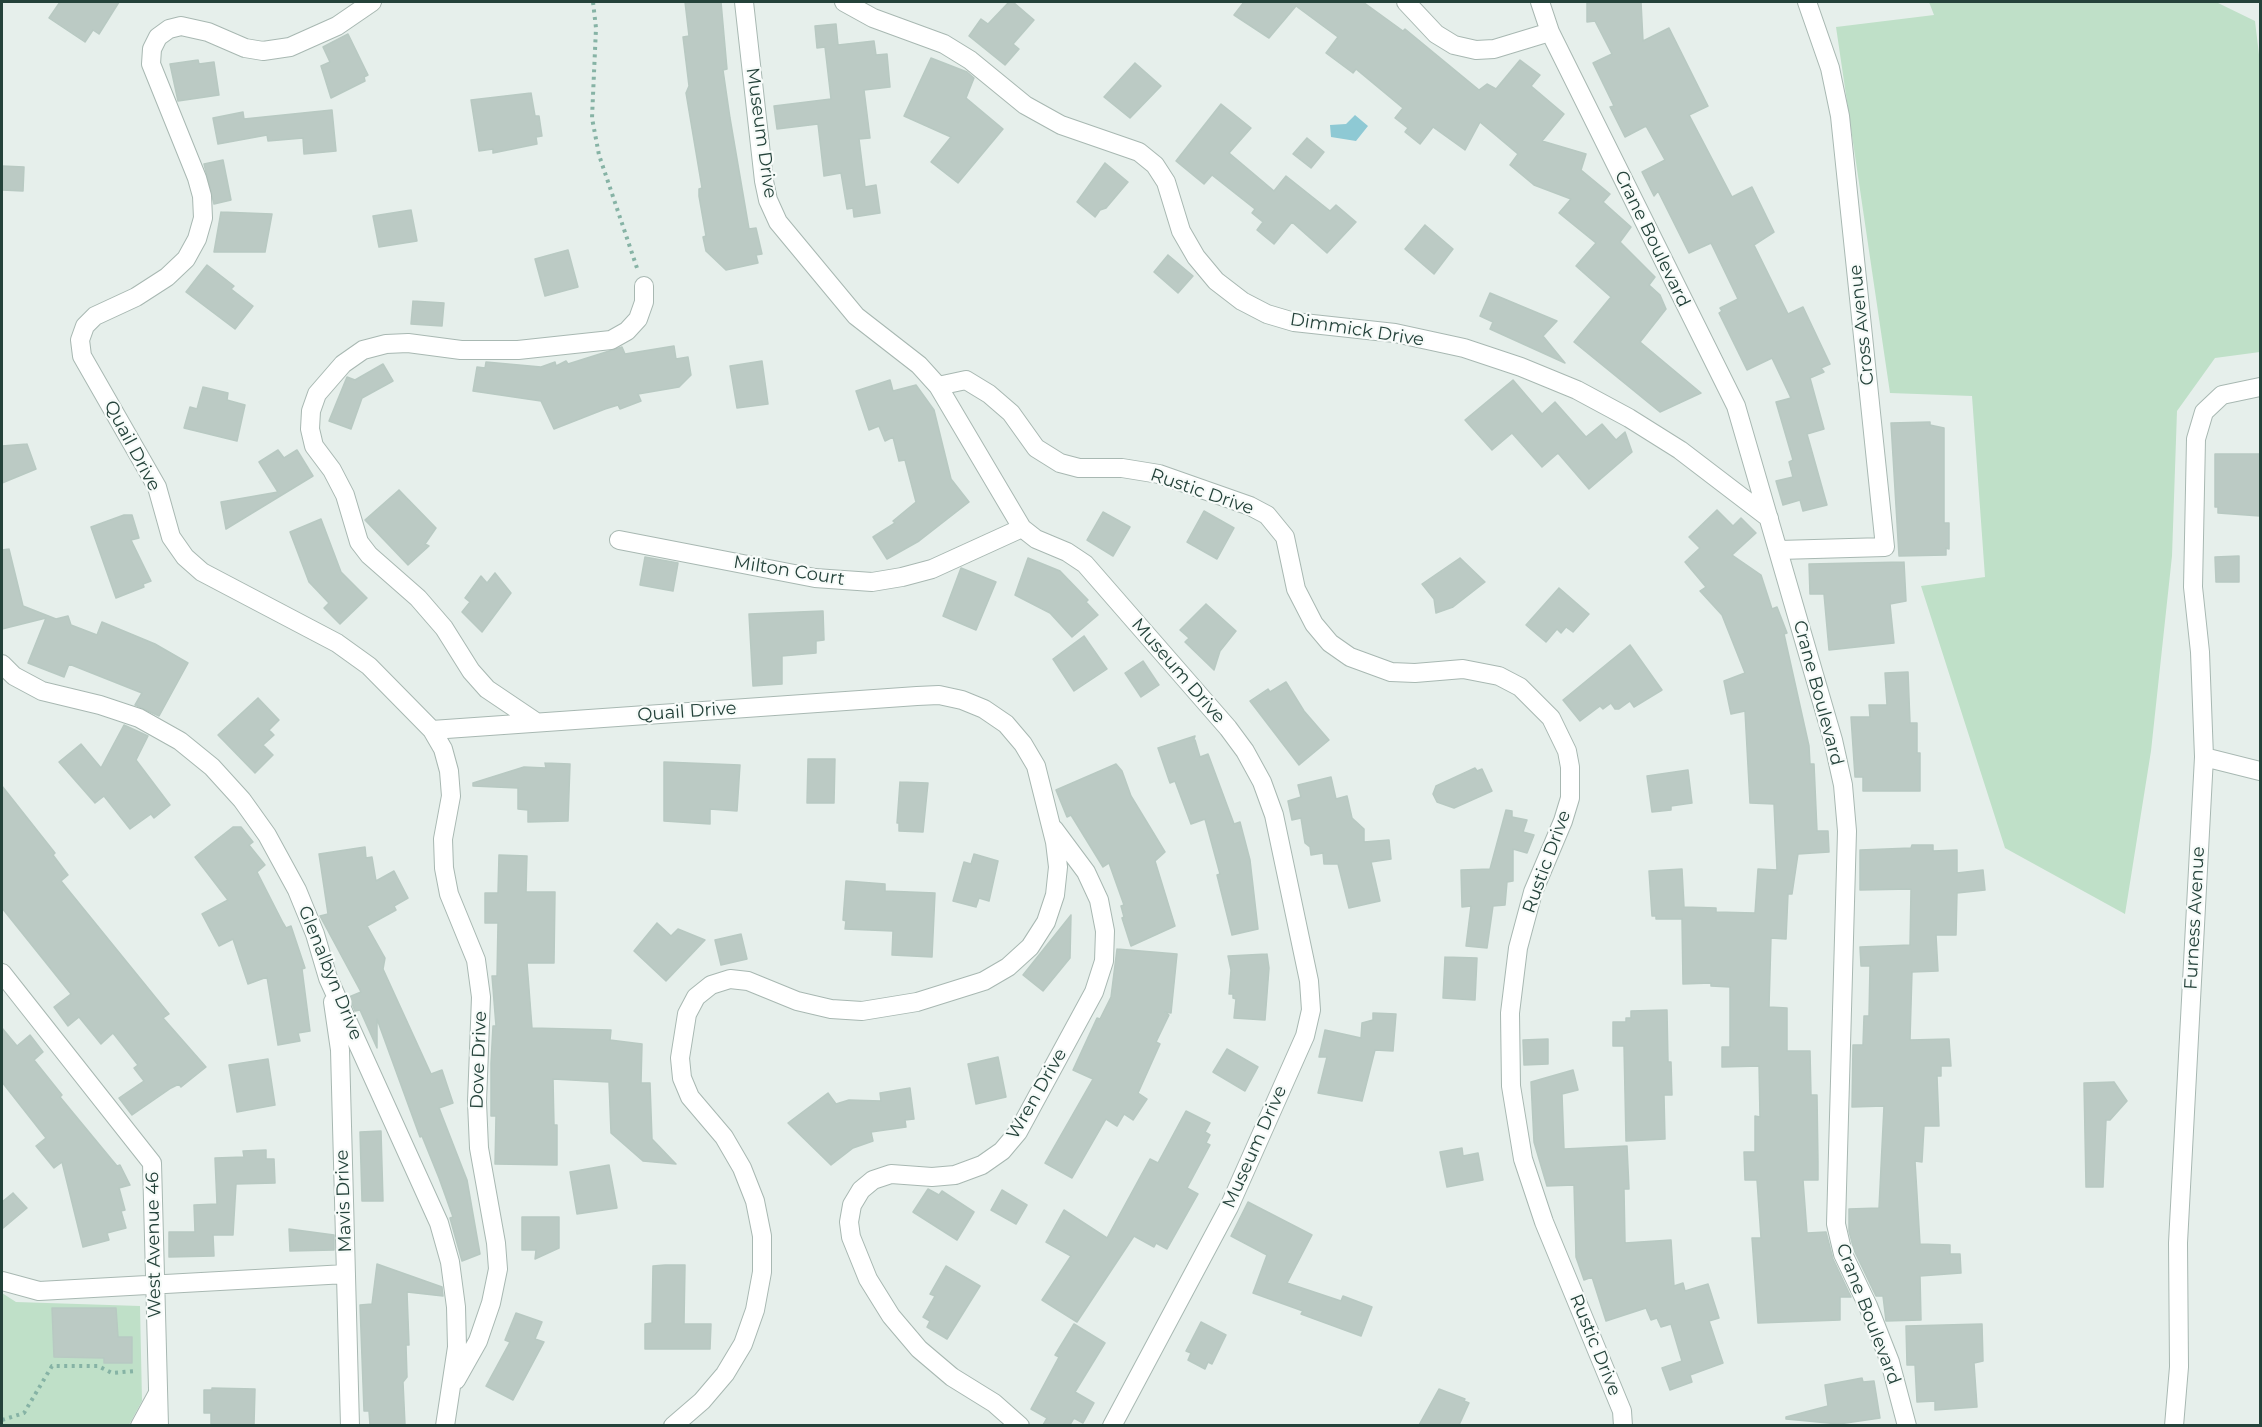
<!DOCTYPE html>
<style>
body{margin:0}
#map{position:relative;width:2262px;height:1427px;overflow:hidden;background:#e6efeb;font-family:Montserrat,sans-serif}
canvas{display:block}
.frame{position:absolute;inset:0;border:3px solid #24423a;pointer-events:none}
</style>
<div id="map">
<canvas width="2262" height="1427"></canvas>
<div class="frame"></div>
</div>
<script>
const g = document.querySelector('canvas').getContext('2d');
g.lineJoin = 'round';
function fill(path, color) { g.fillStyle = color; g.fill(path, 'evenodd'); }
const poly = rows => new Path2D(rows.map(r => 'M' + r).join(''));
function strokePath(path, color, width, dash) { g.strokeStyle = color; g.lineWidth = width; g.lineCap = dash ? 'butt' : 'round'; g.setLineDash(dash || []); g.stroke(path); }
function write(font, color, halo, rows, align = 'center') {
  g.font = font + ' Montserrat,sans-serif'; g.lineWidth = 4.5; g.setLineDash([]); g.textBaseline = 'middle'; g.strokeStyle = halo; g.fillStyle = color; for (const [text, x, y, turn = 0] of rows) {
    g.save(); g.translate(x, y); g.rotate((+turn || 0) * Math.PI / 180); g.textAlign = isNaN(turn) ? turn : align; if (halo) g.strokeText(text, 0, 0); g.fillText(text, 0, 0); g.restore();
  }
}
fill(poly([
 [1929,2,2216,2,2255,21,2260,63,2260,352,2215,358,2177,411,2172,556,2151,751,2125,914,2005,848,1921,586,1985,577,1972,396,1890,393,1836,27,1934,15],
 [2,1293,16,1302,140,1306,142,1401,129,1425,2,1426]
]), '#bfe0c8');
fill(poly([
 [1355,115,1368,126,1356,141,1331,137,1330,125,1346,124]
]), '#8ec9d4');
const building = poly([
 [60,2,119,2,99,34,93,30,85,42,49,18,60,2],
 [685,2,721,2,727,69,723,70,730,118,749,229,756,228,762,254,756,255,758,263,726,270,706,251,703,237,706,236,699,196,699,189,702,188,686,93,689,86,683,37,689,36,685,2],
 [1009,2,1013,2,1034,20,1013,44,1019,49,1005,65,969,36,981,19,988,24,1009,2],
 [1244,2,1363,2,1403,31,1405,29,1479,90,1487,84,1496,89,1520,60,1540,75,1531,86,1564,114,1542,141,1586,154,1581,170,1610,194,1603,202,1631,227,1620,242,1655,277,1649,285,1660,295,1666,309,1640,342,1701,393,1660,412,1574,342,1611,297,1576,266,1596,243,1559,213,1571,199,1534,185,1510,165,1518,154,1480,122,1465,150,1433,127,1420,144,1405,132,1408,128,1395,118,1403,108,1356,69,1353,73,1326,53,1338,37,1296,6,1269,38,1234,15,1244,2],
 [1587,2,1641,2,1643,41,1669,28,1708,106,1689,115,1732,197,1752,187,1774,232,1754,245,1788,314,1803,307,1830,364,1821,368,1824,372,1810,378,1824,429,1807,434,1827,505,1803,511,1800,500,1783,505,1776,481,1793,477,1789,462,1793,460,1776,402,1791,398,1772,358,1747,370,1719,313,1722,311,1720,308,1738,299,1711,243,1689,253,1658,191,1654,196,1642,172,1665,160,1646,126,1625,137,1610,107,1614,106,1593,63,1612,54,1595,21,1587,22,1587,2],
 [836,24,838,45,874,41,876,55,887,54,890,87,864,90,870,138,859,139,865,187,876,185,880,213,854,217,853,208,847,209,841,173,824,176,818,124,777,129,774,106,831,99,825,47,817,48,815,26,836,24],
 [348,34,368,75,364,77,365,81,331,98,321,66,330,62,323,47,348,34],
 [931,58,967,72,974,78,966,98,1003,129,958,183,931,162,951,137,904,116,931,58],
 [198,60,199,64,214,62,219,95,178,101,170,64,198,60],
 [1135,63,1161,86,1130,118,1104,97,1135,63],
 [531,93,535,116,539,116,542,136,536,137,537,144,493,153,493,149,479,151,471,100,531,93],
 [1221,104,1251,128,1229,153,1274,191,1286,176,1330,211,1336,205,1356,222,1327,253,1292,222,1274,244,1257,230,1263,222,1252,213,1255,209,1212,175,1204,184,1176,161,1221,104],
 [332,110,336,151,304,154,303,138,268,141,267,135,218,144,213,118,243,112,244,119,332,110],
 [1307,138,1324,152,1311,168,1293,154,1307,138],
 [223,160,231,200,214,204,204,164,223,160],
 [1105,163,1128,182,1106,208,1100,210,1095,217,1077,202,1105,163],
 [2,166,24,167,23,191,2,190,2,166],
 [411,210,417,241,379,247,373,216,411,210],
 [221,212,272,214,265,252,214,252,221,212],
 [1425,225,1453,249,1434,274,1405,249,1425,225],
 [568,250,578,287,545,296,535,259,568,250],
 [1168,255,1193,276,1178,293,1154,272,1168,255],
 [207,265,234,286,231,289,253,306,235,329,186,292,207,265],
 [1490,293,1557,321,1543,336,1565,363,1490,329,1493,322,1480,316,1490,293],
 [413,301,444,303,442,326,411,324,413,301],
 [674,346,676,359,688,357,691,375,679,387,638,394,641,401,620,409,618,405,605,409,554,429,541,401,473,391,477,367,485,368,486,362,541,367,555,362,556,366,566,361,568,364,622,347,625,354,674,346],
 [762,361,768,404,737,408,730,366,762,361],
 [383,364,393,381,362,398,351,429,329,421,347,377,355,380,383,364],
 [890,380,893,391,916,385,934,410,951,479,969,502,919,541,887,559,873,537,895,523,893,521,916,502,905,460,899,461,893,437,885,441,879,426,869,430,856,391,890,380],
 [1513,380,1542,414,1555,402,1586,437,1602,424,1616,440,1625,432,1632,452,1589,489,1558,453,1542,467,1512,433,1492,450,1465,420,1513,380],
 [203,387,228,393,227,400,245,405,237,441,184,428,190,407,197,409,203,387],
 [1930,422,1930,425,1944,428,1944,523,1949,523,1949,549,1946,548,1946,555,1899,556,1891,423,1930,422],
 [27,444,36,469,2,483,2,446,27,444],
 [278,450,284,458,297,450,313,476,226,529,221,502,278,492,259,462,278,450],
 [2215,454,2260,454,2260,516,2218,513,2218,507,2215,507,2215,454],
 [399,490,436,528,425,544,429,546,408,565,365,520,399,490],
 [1717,510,1733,526,1741,518,1756,533,1732,555,1761,575,1772,609,1777,607,1787,633,1784,634,1809,746,1810,764,1814,764,1817,831,1828,831,1829,852,1798,854,1792,894,1788,894,1786,939,1771,938,1769,1007,1787,1008,1787,1051,1810,1051,1811,1095,1817,1095,1818,1162,1818,1180,1803,1180,1807,1233,1826,1232,1833,1259,1851,1297,1840,1297,1840,1320,1758,1323,1752,1238,1761,1238,1757,1180,1745,1180,1744,1152,1755,1152,1755,1116,1760,1117,1759,1066,1722,1067,1722,1047,1730,1047,1730,987,1711,986,1711,983,1683,984,1682,919,1656,919,1656,916,1652,916,1649,871,1682,869,1684,907,1716,908,1716,912,1755,913,1758,869,1777,870,1774,804,1750,803,1745,711,1731,714,1724,681,1745,673,1722,615,1700,591,1706,587,1685,562,1700,548,1689,537,1717,510],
 [1204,511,1234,528,1217,559,1187,542,1204,511],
 [1103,512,1130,527,1113,556,1087,540,1103,512],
 [124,515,132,515,139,538,131,540,151,581,143,584,144,587,116,598,91,527,124,515],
 [321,519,341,572,367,598,340,624,324,608,329,603,309,582,290,532,321,519],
 [9,549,23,606,56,619,68,616,71,625,97,635,102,622,155,644,188,663,159,716,135,705,142,693,69,664,64,677,28,663,46,618,2,629,2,550,9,549],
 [2239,556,2239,582,2216,582,2215,557,2239,556],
 [645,557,678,563,673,591,640,585,645,557],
 [1028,558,1060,571,1088,600,1086,602,1098,615,1072,637,1050,613,1015,595,1028,558],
 [1460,558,1485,582,1453,607,1436,613,1434,599,1422,584,1460,558],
 [1904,562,1906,601,1890,604,1894,643,1829,650,1824,594,1810,594,1809,564,1904,562],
 [961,568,996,582,976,630,943,616,961,568],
 [495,573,511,593,482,632,462,612,470,602,465,598,481,576,487,583,495,573],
 [1559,588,1589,614,1573,632,1566,627,1561,633,1557,629,1546,642,1526,625,1559,588],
 [1206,604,1236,631,1220,651,1214,670,1185,642,1189,638,1180,630,1206,604],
 [823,611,824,640,816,641,816,653,782,656,782,684,753,686,749,614,823,611],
 [1084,636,1107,669,1074,691,1053,659,1084,636],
 [1630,645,1662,690,1634,707,1630,701,1619,709,1615,709,1611,703,1603,709,1600,706,1580,721,1563,700,1630,645],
 [1143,661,1159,685,1141,697,1125,673,1143,661],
 [1908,672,1910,723,1917,723,1917,753,1920,753,1920,791,1863,791,1863,777,1855,777,1851,717,1870,717,1869,705,1887,705,1885,673,1908,672],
 [1286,682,1304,711,1329,740,1299,765,1250,701,1268,689,1270,692,1286,682],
 [258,698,279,720,269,730,274,735,263,745,273,755,255,773,218,735,258,698],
 [124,725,148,736,136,760,170,805,154,818,151,814,130,829,104,796,95,803,59,762,81,744,101,768,124,725],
 [1195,736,1193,742,1195,740,1200,757,1208,754,1234,824,1240,822,1250,860,1258,929,1232,935,1217,875,1220,874,1205,819,1191,824,1175,781,1170,783,1158,748,1195,736],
 [808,759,835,759,834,803,807,803,808,759],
 [664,762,740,765,737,811,710,809,710,824,664,821,664,762],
 [545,763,570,764,568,821,528,822,528,810,518,809,518,788,473,786,473,783,524,767,546,768,545,763],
 [1116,764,1122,771,1131,796,1165,852,1155,861,1175,926,1131,946,1122,918,1124,917,1121,906,1124,905,1109,863,1103,867,1071,815,1067,817,1056,790,1116,764],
 [1475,768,1477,771,1482,769,1492,791,1454,808,1437,802,1433,794,1436,786,1475,768],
 [1688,770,1692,803,1671,806,1671,810,1652,812,1647,776,1688,770],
 [1331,777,1336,799,1347,796,1352,818,1364,829,1364,842,1389,840,1391,859,1371,862,1380,901,1349,908,1338,864,1324,864,1323,853,1311,855,1310,847,1305,843,1301,818,1292,820,1288,801,1301,797,1298,785,1331,777],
 [900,782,928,783,923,832,899,831,899,823,897,823,900,782],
 [2,786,55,853,53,855,68,875,61,881,169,1014,163,1018,206,1067,181,1087,179,1084,171,1088,132,1115,119,1098,144,1081,134,1068,138,1065,113,1033,101,1044,79,1017,68,1026,54,1007,71,994,2,908,2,786],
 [1506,810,1512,811,1512,817,1527,820,1523,832,1534,835,1527,853,1513,849,1513,881,1507,882,1505,905,1493,906,1487,948,1466,946,1471,906,1462,907,1461,870,1490,869,1506,810],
 [233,827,241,827,253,842,249,845,265,865,257,872,283,923,286,928,291,926,305,968,302,969,310,1031,298,1033,300,1041,278,1045,267,977,248,984,233,939,219,946,202,914,228,900,195,857,233,827],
 [1912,845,1933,845,1933,851,1957,850,1957,873,1983,870,1985,890,1957,893,1956,935,1936,935,1938,971,1912,972,1910,1040,1949,1039,1951,1066,1941,1066,1941,1076,1937,1076,1939,1126,1924,1126,1922,1162,1915,1161,1920,1244,1950,1245,1950,1254,1960,1254,1961,1273,1920,1276,1921,1320,1886,1321,1883,1296,1876,1296,1854,1250,1849,1231,1849,1209,1879,1208,1884,1106,1852,1107,1853,1045,1863,1045,1864,1016,1869,1016,1870,966,1861,966,1860,947,1910,945,1911,889,1860,890,1860,850,1911,848,1912,845],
 [365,847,366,858,372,857,376,881,394,871,408,898,394,906,396,910,367,926,385,958,383,969,431,1074,442,1070,453,1103,439,1108,467,1180,480,1254,462,1261,450,1218,453,1217,439,1178,422,1136,420,1137,377,1019,377,1048,360,1010,355,1011,349,997,361,992,320,916,328,914,319,854,365,847],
 [974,854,998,861,989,901,979,898,976,907,953,901,964,862,971,864,974,854],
 [499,855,527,856,526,892,555,892,554,963,527,963,532,1028,611,1030,610,1040,642,1044,641,1083,650,1083,652,1139,676,1164,643,1161,611,1133,609,1082,553,1079,554,1125,557,1125,557,1165,495,1164,496,1116,491,1116,491,1063,493,1026,496,1026,492,976,497,976,498,923,485,923,485,893,498,893,499,855],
 [846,881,885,884,885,891,935,893,932,957,892,955,893,931,845,929,846,921,843,920,846,881],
 [1071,915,1070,958,1043,991,1023,975,1071,915],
 [657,923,671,936,678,929,705,940,666,981,634,951,657,923],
 [741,934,747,959,721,965,715,940,741,934],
 [1117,949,1177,954,1171,1013,1165,1012,1169,1015,1156,1042,1160,1044,1138,1093,1147,1099,1133,1120,1124,1114,1117,1126,1106,1119,1072,1178,1045,1163,1093,1079,1073,1070,1097,1018,1100,1019,1111,997,1117,949],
 [1267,954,1269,968,1265,1020,1234,1018,1236,999,1233,998,1233,994,1229,994,1231,970,1228,956,1267,954],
 [1445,957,1477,958,1475,1000,1443,998,1445,957],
 [1667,1010,1668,1062,1671,1062,1672,1095,1664,1095,1665,1139,1626,1141,1624,1046,1613,1046,1613,1022,1626,1022,1626,1018,1631,1018,1631,1011,1667,1010],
 [1373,1013,1396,1014,1393,1051,1375,1050,1362,1101,1318,1093,1327,1057,1319,1057,1325,1030,1361,1038,1362,1023,1373,1020,1373,1013],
 [2,1028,17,1046,30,1035,43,1052,34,1060,62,1095,60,1097,117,1166,120,1165,130,1185,119,1188,125,1210,121,1211,126,1228,107,1233,109,1240,83,1247,62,1162,54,1168,36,1146,46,1138,2,1082,2,1028],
 [1548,1039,1548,1064,1524,1065,1523,1040,1548,1039],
 [1227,1049,1258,1067,1245,1091,1213,1072,1227,1049],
 [998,1057,1006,1097,976,1104,968,1064,998,1057],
 [268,1059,275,1105,237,1112,229,1065,268,1059],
 [1573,1070,1578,1090,1562,1094,1564,1149,1627,1146,1629,1189,1624,1189,1625,1243,1671,1240,1674,1286,1683,1283,1685,1291,1708,1284,1719,1318,1709,1321,1723,1363,1690,1375,1692,1382,1670,1390,1662,1368,1682,1361,1671,1324,1661,1327,1657,1318,1651,1320,1646,1308,1606,1321,1592,1277,1584,1280,1576,1257,1574,1185,1547,1186,1534,1142,1531,1082,1573,1070],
 [2114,1082,2127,1101,2110,1120,2106,1120,2103,1187,2086,1187,2084,1083,2114,1082],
 [910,1088,914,1119,905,1120,906,1127,871,1132,873,1141,853,1148,831,1165,788,1123,828,1093,836,1104,849,1100,881,1101,880,1093,910,1088],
 [1186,1111,1210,1123,1205,1132,1210,1135,1206,1143,1210,1145,1187,1188,1198,1194,1167,1249,1156,1243,1154,1247,1134,1236,1077,1322,1042,1300,1071,1256,1046,1242,1064,1210,1107,1238,1150,1159,1158,1163,1186,1111],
 [381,1131,383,1201,362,1201,360,1132,381,1131],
 [1462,1148,1463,1156,1478,1153,1483,1180,1447,1187,1440,1152,1462,1148],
 [266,1150,266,1159,274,1159,275,1183,236,1184,233,1235,213,1235,214,1256,169,1257,169,1232,195,1232,194,1205,217,1204,215,1158,244,1157,243,1151,266,1150],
 [609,1165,617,1208,577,1214,570,1172,609,1165],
 [928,1189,939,1195,942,1191,974,1212,957,1240,913,1212,928,1189],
 [1002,1190,1027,1205,1016,1224,991,1210,1002,1190],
 [13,1193,27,1208,2,1229,2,1202,13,1193],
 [1248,1202,1312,1235,1287,1283,1341,1301,1343,1296,1372,1307,1361,1336,1301,1314,1303,1311,1253,1293,1267,1255,1231,1236,1248,1202],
 [522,1217,559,1217,559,1248,535,1259,536,1250,522,1250,522,1217],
 [289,1229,334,1235,334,1250,290,1251,289,1229],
 [377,1264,442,1287,443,1296,407,1292,409,1345,406,1345,407,1377,403,1382,405,1425,370,1425,369,1411,364,1411,360,1305,372,1304,377,1264],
 [665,1265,685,1265,684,1324,711,1324,710,1349,645,1349,645,1324,652,1323,653,1266,665,1265],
 [946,1266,980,1286,947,1339,927,1327,930,1321,923,1317,935,1296,930,1294,946,1266],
 [52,1308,116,1308,118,1337,132,1337,132,1363,104,1363,104,1358,54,1357,52,1308],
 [516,1313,542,1322,535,1339,544,1342,513,1400,486,1386,510,1342,505,1340,516,1313],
 [1201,1322,1226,1335,1212,1364,1208,1362,1205,1369,1188,1360,1191,1353,1186,1351,1201,1322],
 [1074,1324,1105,1343,1075,1392,1094,1403,1083,1423,1074,1418,1070,1425,1043,1425,1047,1418,1031,1409,1059,1357,1055,1355,1074,1324],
 [1982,1324,1983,1361,1974,1363,1977,1407,1935,1410,1935,1401,1917,1402,1915,1365,1907,1365,1906,1326,1982,1324],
 [1862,1378,1863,1382,1874,1381,1880,1418,1839,1424,1786,1419,1786,1417,1828,1406,1825,1385,1862,1378],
 [212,1388,255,1389,254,1425,211,1424,211,1413,204,1413,204,1390,212,1390,212,1388],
 [1439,1389,1465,1399,1464,1401,1469,1403,1459,1425,1419,1425,1439,1389]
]);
fill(building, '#bbcac4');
strokePath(building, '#b8c9c2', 1.5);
const minor = poly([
 [372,2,337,26,290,47,263,51,245,48,208,32,181,26,169,29,158,37,152,49,151,64,197,178,202,196,203,218,197,239,186,259,167,277,136,297,95,316,85,326,80,340,82,356,157,487,171,537,185,557,202,572,337,643,369,666,432,730,917,696,939,695,962,700,984,709,1006,724,1023,744,1036,766,1055,842,1058,867,1055,895,1046,922,1030,947,1008,967,984,981,917,1002,862,1011,831,1009,797,1001,748,981,730,979,711,985,696,997,687,1014,680,1058,682,1078,690,1097,724,1137,742,1168,755,1201,762,1236,762,1272,755,1310,743,1344,725,1374,702,1401,673,1426],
 [744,2,764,181,768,200,778,222,856,316,919,365,938,386,1022,528,1036,539,1067,552,1085,564,1228,728,1245,751,1262,782,1274,815,1309,981,1311,1010,1305,1036,1229,1207,1112,1426],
 [844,2,873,18,944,44,970,60,1025,105,1061,125,1139,152,1155,165,1166,182,1181,231,1196,257,1216,281,1242,301,1267,314,1294,322,1395,333,1464,348,1521,367,1577,390,1629,418,1680,450,1769,518],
 [1406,2,1436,34,1454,45,1476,50,1494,49,1550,32],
 [1540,2,1550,32,1736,406,1833,740,1843,785,1847,831,1836,1224,1843,1254,1868,1306,1890,1362,1907,1426],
 [938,386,966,380,989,394,1011,413,1036,448,1060,463,1079,468,1122,468,1159,474,1250,506,1267,515,1285,537,1296,589,1314,624,1330,643,1350,657,1391,672,1415,673,1463,669,1499,676,1520,687,1551,718,1567,751,1570,767,1570,798,1563,821,1533,892,1518,948,1510,1013,1511,1086,1523,1159,1544,1222,1622,1411,1623,1426],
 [619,540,815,578,872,582,902,577,932,569,1022,528],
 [1779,550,1885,547,1840,116,1830,68,1807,2],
 [2,664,14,676,42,691,100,705,139,718,180,741,212,767,242,800,267,835,297,890,315,934,328,978,439,1223,450,1262,456,1307,457,1347,445,1426],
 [536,722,487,689,471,671,444,628,418,598,369,555,359,542,345,495,332,470,314,446,310,429,311,411,317,394,343,364,363,350,386,344,408,343,461,350,518,350,611,340,627,331,638,319,644,302,644,286],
 [432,730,443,749,449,771,451,796,443,839,444,868,449,894,476,960,481,997,477,1102,479,1148,496,1243,498,1269,491,1303,478,1341,456,1380],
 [2204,757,2260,771],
 [2,973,152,1163,159,1426],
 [333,1002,340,1050,350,1426],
 [2,1281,39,1291,346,1274],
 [140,1426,158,1393],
 [1020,1426,994,1403,952,1377,919,1349,891,1316,868,1279,851,1237,849,1222,852,1205,861,1190,873,1180,891,1174,932,1177,955,1175,982,1165,1002,1151,1018,1132,1094,992,1104,961,1105,931,1099,900,1086,872,1054,829],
 [2174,1426,2179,1367,2178,1243,2204,757,2200,652,2193,587,2196,439,2204,412,2222,395,2260,387]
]);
strokePath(minor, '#a8b8b2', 20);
strokePath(poly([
 [593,2,596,28,592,118,599,155,637,268],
 [2,1420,24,1413,52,1366,98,1366,112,1373,135,1371]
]), '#86b3a5', 4, [3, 4.5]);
strokePath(minor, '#fff', 18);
write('18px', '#24423a', '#f7fbf9', [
 ["Museum Drive",761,133,82],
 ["Crane Boulevard",1652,239,64],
 ["Cross Avenue",1862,325,-96],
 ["Dimmick Drive",1357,330,9],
 ["Quail Drive",132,446,62],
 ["Rustic Drive",1202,492,19],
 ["Milton Court",789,571,9],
 ["Museum Drive",1178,671,49],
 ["Crane Boulevard",1818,693,75],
 ["Quail Drive",687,712,-4],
 ["Rustic Drive",1547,862,-70],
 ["Furness Avenue",2195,918,-87],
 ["Glenalbyn Drive",330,973,68],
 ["Dove Drive",479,1060,-88],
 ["Wren Drive",1037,1094,-60],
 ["Museum Drive",1255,1147,-66],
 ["Mavis Drive",344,1201,-92],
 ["West Avenue 46",154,1245,-91],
 ["Crane Boulevard",1868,1314,69],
 ["Rustic Drive",1595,1345,68]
]);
</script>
